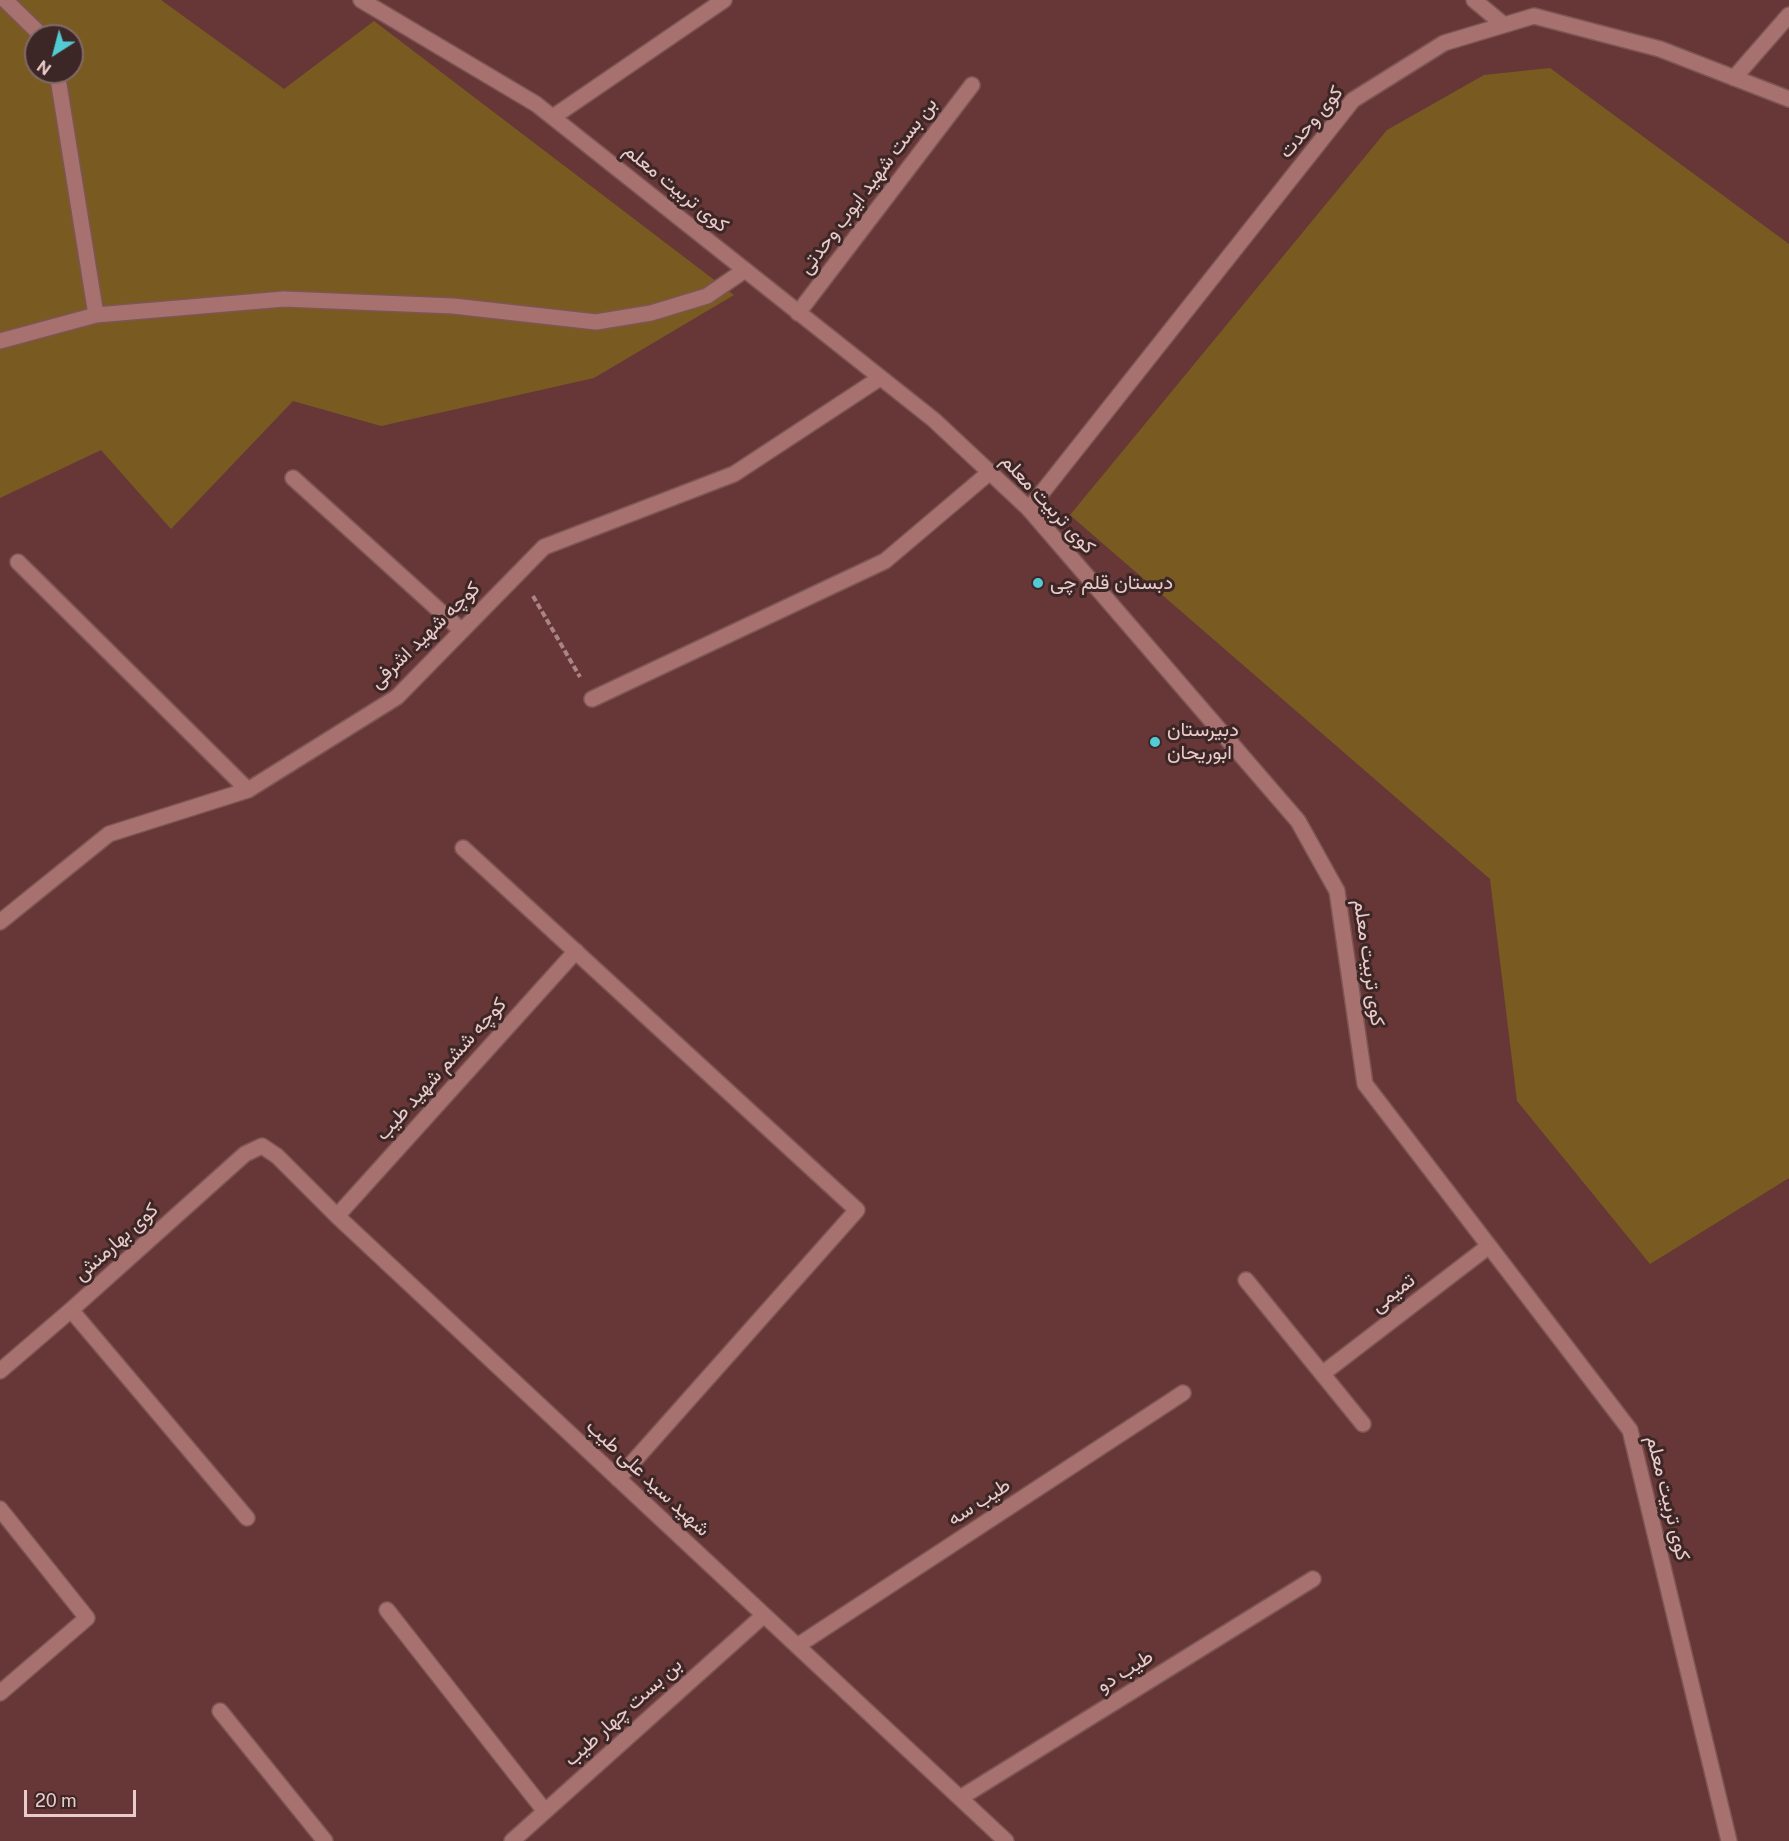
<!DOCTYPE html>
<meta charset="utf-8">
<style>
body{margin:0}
#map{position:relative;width:1789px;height:1841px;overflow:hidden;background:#673737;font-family:"Public Sans",sans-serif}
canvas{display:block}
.north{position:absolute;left:24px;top:24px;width:60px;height:60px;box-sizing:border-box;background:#3d2626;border:2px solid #826868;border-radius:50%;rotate:216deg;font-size:16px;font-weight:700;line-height:24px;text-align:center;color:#e9cbca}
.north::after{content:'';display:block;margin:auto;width:21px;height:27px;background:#51ccd4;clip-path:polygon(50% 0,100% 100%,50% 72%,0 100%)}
.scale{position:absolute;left:24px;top:1790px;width:112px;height:27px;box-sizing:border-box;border:3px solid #e9cbca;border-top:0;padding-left:8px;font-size:18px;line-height:21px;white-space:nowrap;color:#e9cbca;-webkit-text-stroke:4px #3d2626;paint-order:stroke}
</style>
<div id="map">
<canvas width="1789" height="1841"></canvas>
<div class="north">N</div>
<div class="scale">20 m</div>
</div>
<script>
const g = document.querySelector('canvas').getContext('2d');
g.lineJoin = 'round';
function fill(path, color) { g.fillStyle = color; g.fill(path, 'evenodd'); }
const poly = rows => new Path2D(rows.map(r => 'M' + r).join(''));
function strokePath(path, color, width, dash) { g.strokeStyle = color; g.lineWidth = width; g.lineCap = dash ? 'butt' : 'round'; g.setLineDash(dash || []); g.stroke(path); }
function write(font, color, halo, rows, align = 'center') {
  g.font = font + ' "Public Sans",Vazirmatn,sans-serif'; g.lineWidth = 6; g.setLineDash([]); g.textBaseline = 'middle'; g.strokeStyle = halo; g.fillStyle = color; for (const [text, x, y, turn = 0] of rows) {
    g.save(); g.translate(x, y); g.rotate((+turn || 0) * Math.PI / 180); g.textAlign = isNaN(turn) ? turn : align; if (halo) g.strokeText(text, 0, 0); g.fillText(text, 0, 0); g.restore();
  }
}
fill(poly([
 [0,0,161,0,284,89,374,21,734,295,594,378,381,426,293,401,171,529,101,450,0,498],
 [36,36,72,36,72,72,36,72],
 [1550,68,1789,244,1789,1178,1650,1264,1517,1101,1490,879,1070,515,1387,130,1484,75]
]), '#795b22');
const minor = poly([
 [5,0,42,36],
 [1474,0,1504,25],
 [57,72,96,315],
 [1734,78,1789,15],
 [553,117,724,0],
 [798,313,972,85],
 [0,341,96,315,284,299,453,306,596,322,651,313,707,296,745,270],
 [293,478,462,631],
 [1029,509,1353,100,1444,43,1534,16,1660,49,1789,99],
 [18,562,248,790],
 [592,699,885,561,990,472],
 [463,848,857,1210,618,1479],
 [0,922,109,834,248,790,397,697,544,547,734,474,880,378],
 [337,1216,576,951],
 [1246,1280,1363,1424],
 [71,1310,247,1518],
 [0,1371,71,1310,245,1154,262,1146,277,1156,337,1216,1006,1841],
 [1322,1374,1489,1246],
 [0,1509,87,1618,0,1693],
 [387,1610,544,1810],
 [797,1646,1183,1393],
 [220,1711,325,1841],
 [960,1798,1313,1579],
 [512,1841,764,1615]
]);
const tertiary = poly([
 [361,0,536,104,934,420,1029,509,1298,821,1337,891,1365,1084,1630,1430,1729,1841]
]);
strokePath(minor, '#7d5555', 18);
strokePath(tertiary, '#7d5555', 18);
strokePath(poly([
 [533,596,580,677]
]), '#ab8584', 4, [6, 3]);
strokePath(minor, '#a6716f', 15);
strokePath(tertiary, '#a6716f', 15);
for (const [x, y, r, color] of [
 [1038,583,6,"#51ccd4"],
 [1155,742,6,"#51ccd4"]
]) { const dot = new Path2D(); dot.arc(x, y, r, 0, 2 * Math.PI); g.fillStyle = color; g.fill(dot); strokePath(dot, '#3d2626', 2); }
write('20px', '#e9cbca', '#3d2626', [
 ["کوی وحدت",1311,122,-50],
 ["بن بست شهید ایوب وحدتی",868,186,-53],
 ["کوی تربیت معلم",676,188,39],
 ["کوی تربیت معلم",1048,504,47],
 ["کوچه شهید اشرفی",425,635,-44],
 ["کوی تربیت معلم",1369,963,82],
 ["کوچه ششم شهید طیب",441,1069,-48],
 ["کوی بهارمنش",116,1242,-42],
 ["تمیمی",1393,1293,-38],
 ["شهید سید علی طیب",648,1478,43],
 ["کوی تربیت معلم",1668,1498,76],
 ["طیب سه",979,1502,-33],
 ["طیب دو",1125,1671,-32],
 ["بن بست چهار طیب",623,1712,-42]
]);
write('20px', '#e9cbca', '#3d2626', [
 ["دبستان قلم چی",1050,583],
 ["دبیرستان",1167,730],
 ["ابوریحان",1167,753]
], 'left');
</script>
